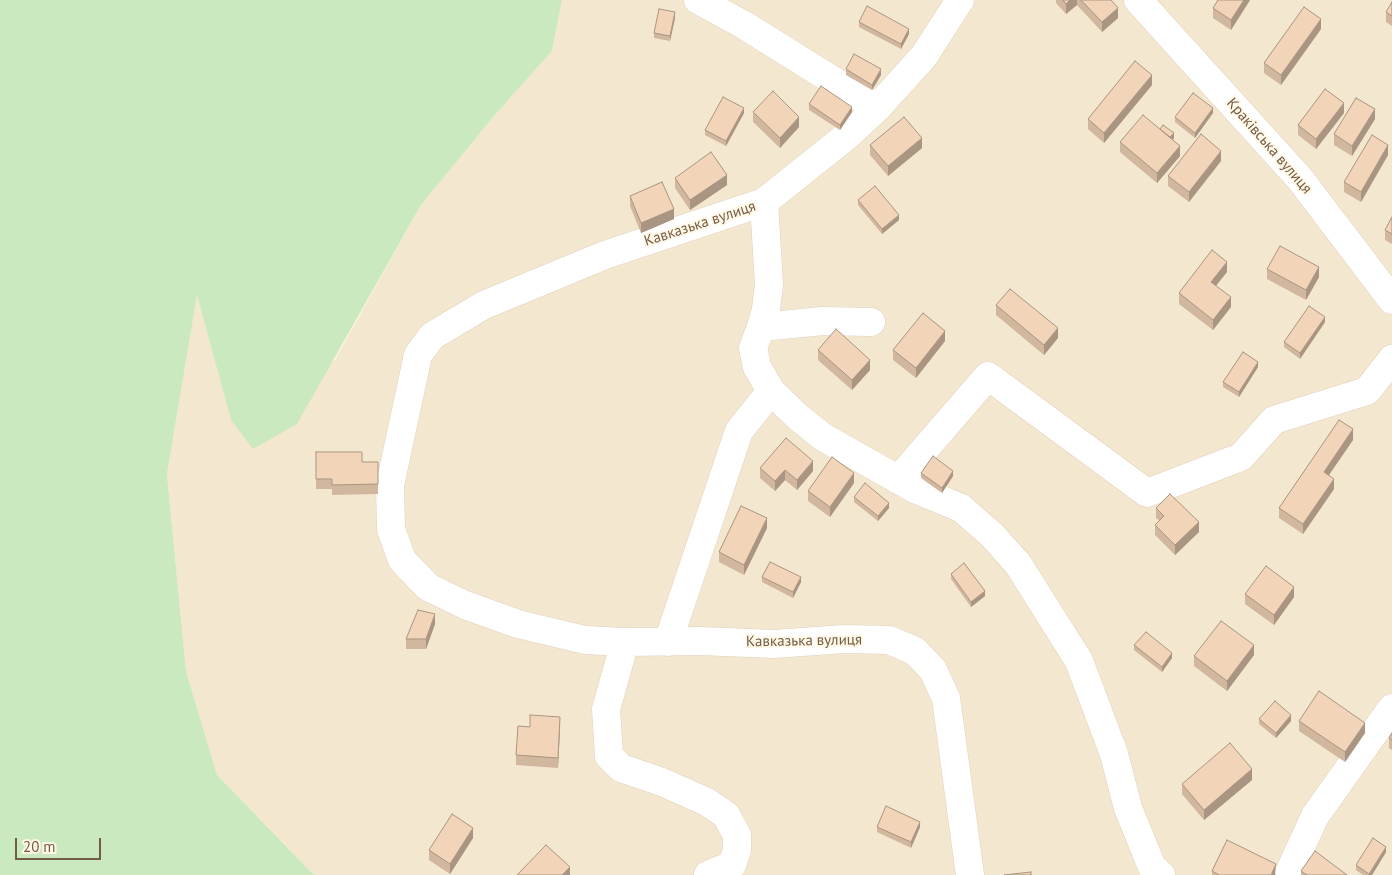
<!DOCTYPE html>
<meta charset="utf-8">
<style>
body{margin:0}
#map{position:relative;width:1392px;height:875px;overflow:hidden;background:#fcf5e0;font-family:"PT Sans",sans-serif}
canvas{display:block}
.scale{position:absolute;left:15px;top:838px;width:86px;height:22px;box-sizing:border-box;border:2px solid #735c47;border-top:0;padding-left:6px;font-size:15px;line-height:18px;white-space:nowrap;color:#735c47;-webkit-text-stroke:4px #fff8e6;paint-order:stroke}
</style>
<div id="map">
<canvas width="1392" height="875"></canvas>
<div class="scale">20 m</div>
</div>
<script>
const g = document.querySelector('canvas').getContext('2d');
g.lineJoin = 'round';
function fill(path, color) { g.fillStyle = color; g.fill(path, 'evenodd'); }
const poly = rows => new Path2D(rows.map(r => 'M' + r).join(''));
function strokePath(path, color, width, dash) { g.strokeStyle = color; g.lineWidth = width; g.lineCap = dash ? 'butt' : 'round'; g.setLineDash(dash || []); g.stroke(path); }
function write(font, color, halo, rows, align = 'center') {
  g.font = font + ' "PT Sans",sans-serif'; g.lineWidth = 4; g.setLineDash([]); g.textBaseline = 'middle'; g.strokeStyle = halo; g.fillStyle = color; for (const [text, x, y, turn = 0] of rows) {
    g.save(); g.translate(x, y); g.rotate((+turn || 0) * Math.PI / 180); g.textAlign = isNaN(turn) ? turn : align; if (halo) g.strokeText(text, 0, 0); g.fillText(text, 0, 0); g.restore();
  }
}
fill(poly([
 [562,0,1392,0,1392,875,316,875,312,873,217,775,186,671,167,474,197,293,231,420,335,360,421,205,494,116,552,51]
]), '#f4e7cf');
fill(poly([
 [0,0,562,0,552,51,494,116,421,205,297,424,253,449,231,420,197,295,167,474,186,671,217,775,312,873,316,875,0,875]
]), '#cbe9bf');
const minor = poly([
 [698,0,744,25,877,108],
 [960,0,924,56,877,108,848,135,764,202,605,255,484,305,432,336,418,355,390,485,391,529,402,560,428,587,465,605,518,624,585,640,625,642,700,641,774,644,844,639,889,640,915,651,933,670,946,698,970,875],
 [1138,0,1300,179,1392,300],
 [764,202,769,285,766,309,761,327,753,348,757,367,771,391,798,417,823,437,915,489,961,508,992,535,1018,564,1079,661,1114,754,1128,808,1152,867,1161,875],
 [761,327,823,321,871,322],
 [898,480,988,376,1147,493,1241,457,1274,420,1367,391,1392,359],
 [625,642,606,709,609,756,621,768,662,782,707,802,726,815,737,835,737,850,732,865,708,875],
 [668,642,739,431,771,391],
 [1288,875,1315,816,1392,708]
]);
strokePath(minor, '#e0d1bc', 29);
strokePath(minor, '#fff', 28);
fill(poly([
 [1056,0,1111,0,1118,18,1102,32,1077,5,1066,14,1056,3],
 [1218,0,1250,0,1231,30,1213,18,1213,8],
 [1392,2,1392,26,1386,22,1386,12],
 [675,18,670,41,654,38,654,33],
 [859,22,909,34,901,49,859,27],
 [1321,29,1281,85,1264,73,1264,63],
 [846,69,881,75,872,90,846,75],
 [1152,85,1104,143,1088,129,1088,119],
 [809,104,852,112,840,130,809,110],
 [753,112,799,127,780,148,753,122],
 [744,113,726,146,705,135,705,130],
 [1213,113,1195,138,1175,122,1175,117],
 [1344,113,1316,149,1298,135,1298,125],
 [1375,119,1352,156,1334,145,1334,134],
 [1160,129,1174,138,1173,140,1180,156,1157,183,1120,152,1120,142],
 [870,145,922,148,888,176,870,155],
 [1388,155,1361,202,1344,192,1344,182],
 [1221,161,1189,202,1168,186,1168,176],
 [675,178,727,185,690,210,675,188],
 [630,196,674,219,641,233,630,206],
 [858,200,899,220,882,234,858,205],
 [1392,217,1392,244,1385,240,1385,230],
 [1267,269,1319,277,1306,300,1267,279],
 [1227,272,1216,285,1231,307,1213,330,1179,304,1179,293],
 [996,305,1058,338,1044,355,996,315],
 [1325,322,1300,359,1284,347,1284,342],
 [945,341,916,378,893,360,893,350],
 [818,350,870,370,852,390,818,360],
 [1258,367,1239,397,1223,387,1223,382],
 [1353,440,1329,475,1334,489,1303,534,1279,518,1279,508],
 [316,452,362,462,378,462,378,494,332,495,332,489,316,489],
 [760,468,813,471,797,490,785,480,775,491,760,478],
 [921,473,953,476,942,493,921,478],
 [854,483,830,517,808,501,808,491],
 [854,497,889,508,878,521,854,502],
 [1156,508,1199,532,1175,555,1155,535,1155,525,1160,521,1156,518],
 [767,528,744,575,719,562,719,552],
 [951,574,985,596,971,607,951,579],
 [762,577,801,582,793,598,762,582],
 [1245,594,1294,597,1274,625,1245,604],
 [435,624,426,649,406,649,406,639],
 [1134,645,1172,658,1162,672,1134,650],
 [1254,655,1227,691,1194,666,1194,656],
 [1259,719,1291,721,1276,738,1259,724],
 [1299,721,1365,733,1345,762,1299,731],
 [560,727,558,768,516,765,516,755],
 [1392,733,1392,750,1389,748,1389,738],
 [1252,780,1204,820,1182,794,1182,784],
 [877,827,920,827,911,848,877,832],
 [473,838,450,874,429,860,429,850],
 [1386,852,1372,875,1363,875,1356,870,1356,865],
 [1212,871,1276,874,1275,875,1212,875],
 [1301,871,1347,875,1301,875]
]), '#d0b79e');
fill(poly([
 [1070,0,1077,0,1077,5,1066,14,1066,4],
 [1244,0,1250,0,1231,30,1231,20],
 [1118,8,1118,18,1102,32,1102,22],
 [675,12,675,18,670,41,670,36],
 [1321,19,1321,29,1281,85,1281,75],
 [909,29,909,34,901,49,901,44],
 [881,69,881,75,872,90,872,85],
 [1152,75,1152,85,1104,143,1104,133],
 [1344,103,1344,113,1316,149,1316,139],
 [852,107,852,112,840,130,840,125],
 [744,108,744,113,726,146,726,141],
 [1213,108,1213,113,1195,138,1195,133],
 [1375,109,1375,119,1352,156,1352,146],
 [799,117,799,127,780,148,780,138],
 [1174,133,1174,138,1168,145,1168,140],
 [922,138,922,148,888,176,888,166],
 [1388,145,1388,155,1361,202,1361,192],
 [1180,146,1180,156,1157,183,1157,173],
 [1221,151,1221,161,1189,202,1189,192],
 [727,175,727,185,690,210,690,200],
 [674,209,674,219,641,233,641,223],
 [899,215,899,220,882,234,882,229],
 [1227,262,1227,272,1211,292,1211,282],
 [1319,267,1319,277,1306,300,1306,290],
 [1231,297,1231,307,1213,330,1213,320],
 [1325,317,1325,322,1300,359,1300,353],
 [1058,328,1058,338,1044,355,1044,345],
 [945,331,945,341,916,378,916,368],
 [870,360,870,370,852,390,852,380],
 [1258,362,1258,367,1239,397,1239,392],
 [1353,429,1353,440,1324,482,1324,472],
 [813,461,813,471,797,490,797,480],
 [785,470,785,480,775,491,775,481],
 [953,471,953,476,942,493,942,488],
 [854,473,854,483,830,517,830,507],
 [1334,479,1334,489,1303,534,1303,524],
 [889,503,889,508,878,521,878,516],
 [767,518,767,528,744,575,744,565],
 [1199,522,1199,532,1175,555,1175,545],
 [801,577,801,582,793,598,793,592],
 [1294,587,1294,597,1274,625,1274,615],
 [985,591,985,596,971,607,971,602],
 [435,614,435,624,426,649,426,639],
 [1254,645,1254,655,1227,691,1227,681],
 [1172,653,1172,658,1162,672,1162,667],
 [1291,715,1291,721,1276,738,1276,733],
 [560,717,560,727,558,768,558,758],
 [1365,723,1365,733,1345,762,1345,752],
 [1252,769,1252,780,1204,820,1204,810],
 [920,822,920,827,911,848,911,842],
 [473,828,473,838,450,874,450,864],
 [1386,847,1386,852,1372,875,1369,875],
 [1276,864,1275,875,1271,875],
 [570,867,570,875,562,875]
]), '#a99581');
const building = poly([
 [1063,0,1070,0,1066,4,1063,0],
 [1081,0,1111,0,1118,8,1102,22,1081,0],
 [1218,0,1244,0,1231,20,1213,8,1218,0],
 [1392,2,1392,16,1386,12,1392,2],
 [867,6,909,29,901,44,859,22,867,6],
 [1304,7,1321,19,1281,75,1264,63,1304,7],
 [659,9,675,12,670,36,654,33,659,9],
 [854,54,881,69,872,85,846,69,854,54],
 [1135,61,1152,75,1104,133,1088,119,1135,61],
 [821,86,852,107,840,125,809,104,821,86],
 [1325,89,1344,103,1316,139,1298,125,1325,89],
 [773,91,799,117,780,138,753,112,773,91],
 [1193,93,1213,108,1195,133,1175,117,1193,93],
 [723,97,744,108,726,141,705,130,723,97],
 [1356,98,1375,109,1352,146,1334,134,1356,98],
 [1143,115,1180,146,1157,173,1120,142,1143,115],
 [904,117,922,138,888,166,870,145,904,117],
 [1163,125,1174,133,1170,137,1160,129,1163,125],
 [1201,134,1221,151,1189,192,1168,176,1201,134],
 [1372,135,1388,145,1361,192,1344,182,1372,135],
 [711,152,727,175,690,200,675,178,711,152],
 [662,182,674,209,641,223,630,196,662,182],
 [875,186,899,215,882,229,858,200,875,186],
 [1392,217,1392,234,1385,230,1392,217],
 [1280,246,1319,267,1306,290,1267,269,1280,246],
 [1212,250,1227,262,1211,282,1231,297,1213,320,1179,293,1212,250],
 [1010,289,1058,328,1044,345,996,305,1010,289],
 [1309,306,1325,317,1300,353,1284,342,1309,306],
 [923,313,945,331,916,368,893,350,923,313],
 [836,329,870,360,852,380,818,350,836,329],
 [1243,352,1258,362,1239,392,1223,382,1243,352],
 [1339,420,1353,429,1324,472,1334,479,1303,524,1279,508,1339,420],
 [786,438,813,461,797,480,785,470,775,481,760,468,786,438],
 [316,452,362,452,362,462,378,462,378,484,332,485,332,479,316,479,316,452],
 [933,456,953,471,942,488,921,473,933,456],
 [832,457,854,473,830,507,808,491,832,457],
 [865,483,889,503,878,516,854,497,865,483],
 [1170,494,1199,522,1175,545,1155,525,1164,516,1156,508,1170,494],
 [741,506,767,518,744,565,719,552,741,506],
 [770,562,801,577,793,592,762,577,770,562],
 [964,563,985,591,971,602,951,574,964,563],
 [1266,566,1294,587,1274,615,1245,594,1266,566],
 [418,610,435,614,426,639,406,639,418,610],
 [1221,621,1254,645,1227,681,1194,656,1221,621],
 [1146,632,1172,653,1162,667,1134,645,1146,632],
 [1319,691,1365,723,1345,752,1299,721,1319,691],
 [1275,701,1291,715,1276,733,1259,719,1275,701],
 [530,715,560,717,558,758,516,755,518,726,530,727,530,715],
 [1392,733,1392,740,1389,738,1392,733],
 [1230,743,1252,769,1204,810,1182,784,1230,743],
 [886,806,920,822,911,842,877,827,886,806],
 [452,814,473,828,450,864,429,850,452,814],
 [1373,838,1386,847,1369,874,1356,865,1373,838],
 [1227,840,1276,864,1271,875,1219,875,1212,871,1227,840],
 [546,845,570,867,562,875,517,875,546,845],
 [1315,851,1347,875,1307,875,1301,871,1315,851],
 [1031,872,1031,875,1004,875,1031,872]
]);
fill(building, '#f2d5b8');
strokePath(building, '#a99581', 1);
write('15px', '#735c47', '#fff8e6', [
 ["Краківська вулиця",1269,146,49],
 ["Кавказька вулиця",700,224,-18],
 ["Кавказька вулиця",804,641,-1]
]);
</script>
